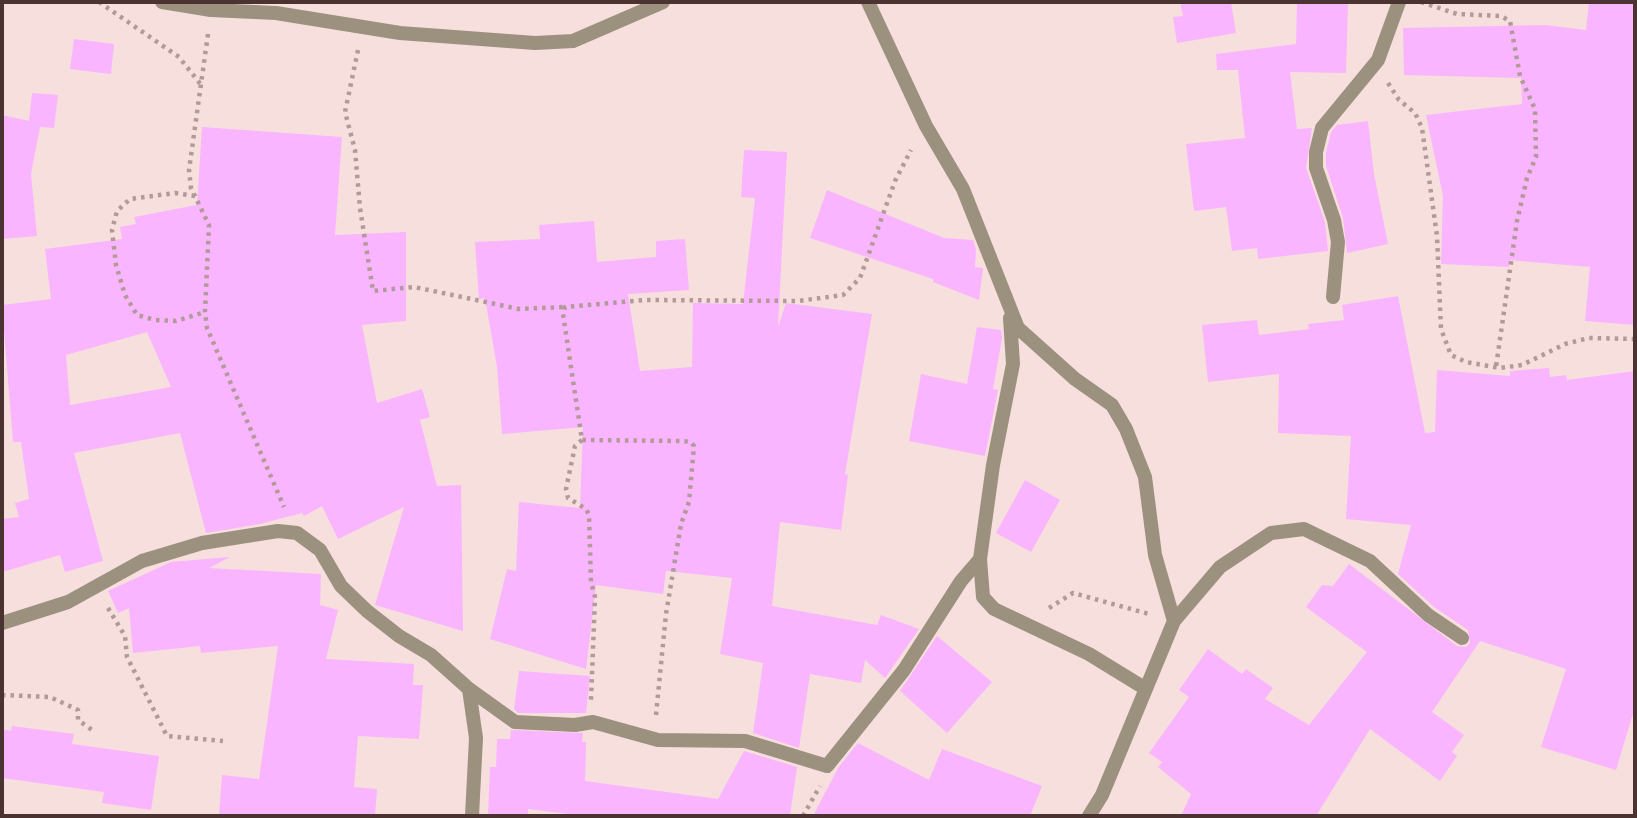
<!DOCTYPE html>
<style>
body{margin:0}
#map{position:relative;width:1637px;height:818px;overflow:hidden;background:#f7dfdd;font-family:"Noto Sans",sans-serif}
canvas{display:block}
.frame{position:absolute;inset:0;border:4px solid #4a3331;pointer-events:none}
</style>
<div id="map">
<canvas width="1637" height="818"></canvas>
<div class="frame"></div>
</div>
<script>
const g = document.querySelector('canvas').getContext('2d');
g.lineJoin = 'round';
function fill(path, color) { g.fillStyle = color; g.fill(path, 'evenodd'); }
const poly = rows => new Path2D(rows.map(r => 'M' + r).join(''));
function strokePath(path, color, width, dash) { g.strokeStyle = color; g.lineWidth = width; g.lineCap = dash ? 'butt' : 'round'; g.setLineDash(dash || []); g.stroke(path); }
fill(poly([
 [1180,2,1231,2,1236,33,1177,43,1173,17,1183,16],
 [1297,2,1348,2,1346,73,1290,72,1297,129,1312,128,1306,168,1325,222,1328,251,1258,259,1257,248,1232,251,1226,207,1194,211,1186,144,1245,138,1238,70,1217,70,1216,54,1296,44],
 [1589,2,1635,2,1635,325,1585,321,1590,267,1509,260,1509,267,1441,264,1443,196,1426,115,1522,104,1521,78,1404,75,1403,28,1545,25,1586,30],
 [74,39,114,44,111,74,70,69],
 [32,93,58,95,54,128,40,127,31,174,37,236,2,239,2,115,29,121],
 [1368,121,1374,174,1388,244,1347,253,1343,218,1326,166,1326,153,1331,132,1337,125],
 [202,127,342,137,335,235,406,232,406,321,362,325,377,403,422,389,430,417,420,420,437,486,461,485,463,631,375,605,404,507,338,539,322,506,304,516,302,513,260,524,206,533,180,433,74,453,103,561,65,572,60,555,2,572,2,519,19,517,15,503,29,499,21,442,13,442,2,305,51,299,45,249,122,239,120,227,136,224,134,217,197,205],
 [147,332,171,387,70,405,66,355],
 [744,150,787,152,778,327,786,303,872,314,845,474,848,475,841,530,780,522,772,606,877,625,881,615,919,629,885,678,865,660,861,683,810,674,799,748,753,733,763,663,720,654,732,578,666,571,663,594,596,585,586,669,490,639,507,569,516,571,519,502,580,508,583,427,502,434,497,367,485,298,479,299,475,242,540,239,539,225,594,221,597,262,656,257,656,241,685,239,689,290,628,294,640,371,692,367,693,303,743,304,755,198,741,197],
 [827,190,944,238,973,240,976,249,975,267,983,268,979,300,933,282,933,279,810,238],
 [1398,296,1425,433,1435,432,1437,370,1510,376,1510,371,1549,368,1550,377,1566,375,1567,380,1635,371,1635,707,1616,770,1541,747,1566,669,1480,641,1432,712,1464,735,1452,752,1457,756,1440,781,1370,729,1316,816,1181,816,1191,794,1158,767,1162,762,1149,753,1189,697,1179,690,1208,649,1242,674,1246,669,1273,688,1265,699,1309,725,1367,652,1306,607,1322,585,1333,586,1349,564,1457,646,1466,647,1470,643,1468,630,1434,607,1398,574,1411,525,1346,519,1351,436,1278,433,1279,374,1208,382,1202,325,1257,320,1259,335,1309,329,1308,324,1344,320,1342,305],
 [977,327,1001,330,1002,338,993,389,998,390,985,456,909,441,921,374,967,384],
 [1025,480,1060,500,1031,552,996,533],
 [230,557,209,568,321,574,320,605,338,610,326,659,414,664,413,685,423,685,419,739,358,736,354,787,377,789,375,816,219,816,222,775,259,779,278,646,201,653,200,646,133,653,129,608,118,613,108,591,171,562],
 [937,636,992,682,947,733,900,691],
 [519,671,590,676,586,713,518,713,514,709],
 [12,726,74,734,72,744,159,756,151,810,102,803,104,792,2,778,2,729,11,731],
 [511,730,583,733,582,742,586,742,585,781,718,799,744,751,797,767,790,816,584,816,528,809,528,816,488,816,490,767,496,767,497,739,510,739],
 [858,743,929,780,942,749,1042,786,1030,816,813,816,838,768]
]), '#f9b5ff');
strokePath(poly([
 [99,2,179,57,202,86],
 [1421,2,1457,14,1501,16,1510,21,1520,76,1535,109,1536,157,1527,178,1517,221,1496,367],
 [208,34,189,170,191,188,209,225,205,312,207,328,284,507],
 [358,50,345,112,355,150,360,208,373,291,414,287,519,309,565,307],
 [1388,83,1399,100,1415,113,1422,128,1437,236,1441,329,1451,355,1466,362,1500,368,1522,365,1565,344,1589,338,1635,339],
 [195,196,175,193,130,199,117,211,112,230,116,265,125,295,137,315,155,320,176,321,205,312],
 [582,440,575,446,566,489,568,498,586,509,589,515,591,582,595,597,591,700],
 [108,608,125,636,127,657,167,736,223,741],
 [1049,608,1073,593,1149,614],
 [2,695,50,697,78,710,78,720,92,730],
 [656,715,666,614,681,524,689,502,694,446,691,442,683,441,582,440,563,314,565,307,645,300,798,301,843,295,860,278,895,181,911,150],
 [803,816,820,786]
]), '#b19a98', 4.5, [3.5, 5]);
strokePath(poly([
 [162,2,211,10,276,13,400,33,535,43,573,41,663,2],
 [868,2,926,126,963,189,1018,328,1075,379,1112,405,1126,429,1145,477,1155,555,1174,621],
 [1333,297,1338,242,1334,220,1316,168,1316,152,1322,128,1378,60,1399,2],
 [1010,318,1013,364,993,465,980,559,983,597,994,609,1089,654,1146,689],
 [2,623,68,602,142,561,202,543,278,531,297,533,320,550,341,586,367,611,399,636,431,655,469,689,476,738,472,816],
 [469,689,515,722,575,725,593,722,658,740,745,741,827,766,904,670,961,581,980,559],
 [1089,816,1102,795,1174,621,1220,567,1271,533,1304,529,1370,561,1428,615,1462,638]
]), '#9b917e', 14);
</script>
